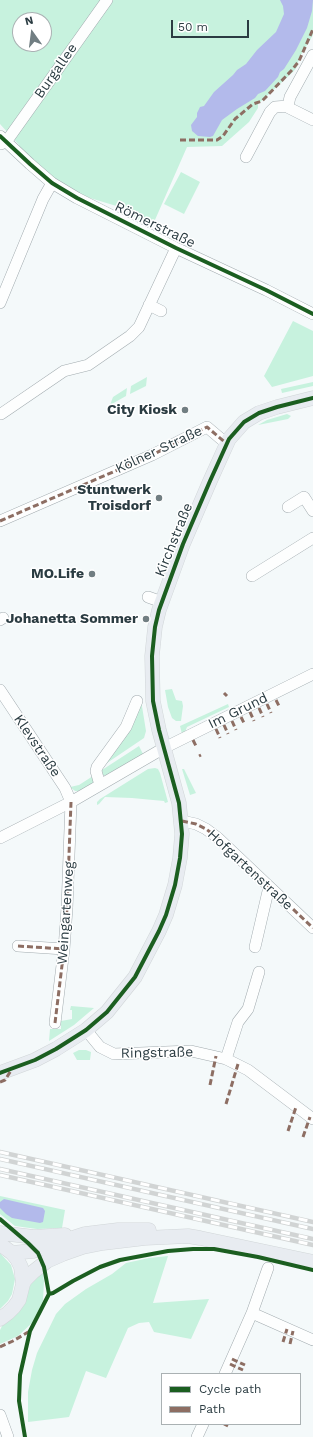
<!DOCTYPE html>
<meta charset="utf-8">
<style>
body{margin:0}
#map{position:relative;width:313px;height:1437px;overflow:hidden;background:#f4f9fa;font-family:"Work Sans",sans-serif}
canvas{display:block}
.legend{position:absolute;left:161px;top:1373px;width:140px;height:52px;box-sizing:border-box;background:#fff;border:1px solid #aab1b3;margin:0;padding:5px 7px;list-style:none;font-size:12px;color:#2b3c42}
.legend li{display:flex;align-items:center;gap:8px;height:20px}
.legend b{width:20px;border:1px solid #aab1b3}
.north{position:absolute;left:12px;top:12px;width:40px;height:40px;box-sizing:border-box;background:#fff;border:1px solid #aab1b3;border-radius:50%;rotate:346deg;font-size:11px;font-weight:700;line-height:16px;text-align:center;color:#2b3c42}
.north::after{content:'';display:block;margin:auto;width:14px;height:18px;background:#717e82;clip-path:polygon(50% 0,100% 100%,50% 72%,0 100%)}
.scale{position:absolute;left:171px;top:20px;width:78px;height:18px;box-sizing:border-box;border:2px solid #2b3c42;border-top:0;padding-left:5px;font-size:12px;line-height:14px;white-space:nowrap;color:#2b3c42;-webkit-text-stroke:3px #fff;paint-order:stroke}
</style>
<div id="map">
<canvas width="313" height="1437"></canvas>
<ul class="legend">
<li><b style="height:5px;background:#1b5e20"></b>Cycle path</li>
<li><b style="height:5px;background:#8d6e63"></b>Path</li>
</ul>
<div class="north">N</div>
<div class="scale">50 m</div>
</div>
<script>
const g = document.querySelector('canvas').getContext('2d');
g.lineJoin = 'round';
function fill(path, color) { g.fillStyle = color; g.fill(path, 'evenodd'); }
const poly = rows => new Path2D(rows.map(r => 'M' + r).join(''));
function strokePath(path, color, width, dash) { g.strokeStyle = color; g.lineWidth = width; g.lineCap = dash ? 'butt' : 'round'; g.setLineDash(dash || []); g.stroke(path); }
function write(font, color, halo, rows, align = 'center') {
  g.font = font + ' "Work Sans",sans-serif'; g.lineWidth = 3; g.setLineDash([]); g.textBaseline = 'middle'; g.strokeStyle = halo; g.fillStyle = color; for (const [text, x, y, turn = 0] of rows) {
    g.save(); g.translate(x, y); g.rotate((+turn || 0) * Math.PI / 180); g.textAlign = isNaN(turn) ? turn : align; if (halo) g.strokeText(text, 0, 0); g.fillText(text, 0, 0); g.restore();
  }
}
fill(poly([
 [0,0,313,0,313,35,299,58,297,67,293,72,258,104,258,108,249,122,222,146,187,147,151,229,123,208,80,195,55,179,19,148,19,145,0,124],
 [20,20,44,20,44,44,20,44],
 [181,172,200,182,184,214,164,204],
 [293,321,313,331,313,376,272,387,264,376],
 [147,377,146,386,130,394,131,386],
 [313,382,313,386,282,393,281,389],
 [127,388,126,396,110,405,113,397],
 [287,414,291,416,288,419,258,425,267,420],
 [172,689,176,700,182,701,183,706,181,721,176,721,172,718,168,707,165,690],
 [141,700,146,731,144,738,104,765],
 [228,704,229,707,187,727,185,732,182,734,180,726],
 [139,746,143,754,107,776,103,775,102,770],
 [155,768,158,769,160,773,168,802,165,803,164,801,153,800,132,798,105,797,99,804,97,805,97,802,100,799,148,769],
 [182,769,184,769,196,793,190,795],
 [93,776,93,784,79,791,75,791,70,787,79,785],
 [71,1006,94,1008,74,1025,49,1041,50,1029,61,1029,61,1021,72,1019,72,1010,70,1010],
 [79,1050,86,1050,91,1052,90,1060,77,1060,73,1053],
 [0,1196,65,1210,62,1228,37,1229,15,1226,0,1214],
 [0,1253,11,1265,15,1279,12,1294,8,1301,0,1309],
 [168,1256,153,1303,209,1299,191,1339,154,1332,149,1322,139,1323,128,1328,106,1378,86,1371,69,1417,28,1422,28,1392,32,1370,37,1353,56,1314,65,1304,86,1289,112,1274,126,1263,149,1258],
 [42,1270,44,1281,43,1301,32,1323,18,1336,0,1344,0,1330,2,1326,30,1285]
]), '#c7f2de');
fill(poly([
 [280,0,313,0,312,11,307,28,296,50,284,69,280,72,278,77,265,91,258,94,255,98,237,109,222,120,213,136,210,137,198,136,192,131,191,125,197,117,197,113,200,107,204,106,214,92,233,75,237,70,246,64,257,50,276,32,284,14,283,6],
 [4,1199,43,1208,45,1211,43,1222,40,1223,12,1218,6,1214,0,1208,0,1202]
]), '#b3baeb');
const minor = poly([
 [313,55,290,97,288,106,289,108,313,120],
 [0,136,30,164,52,183,77,198,176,248,266,290,313,314],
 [1,144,6,142,107,0],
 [246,157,270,112,275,107,288,106],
 [0,303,43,199,52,183],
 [149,305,161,311],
 [1,414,64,371,88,365,130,336,139,327,176,248],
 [288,507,304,497,313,511],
 [0,521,152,455,207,427,227,444],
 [252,576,313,538],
 [148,597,162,602],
 [0,620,3,618],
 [0,690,65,788,71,802,67,908,64,949,55,1023],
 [100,785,96,771,97,767,126,727,137,701],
 [182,821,196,824,206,829,218,838,313,928],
 [0,838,71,802,164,748,313,674],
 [18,946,64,949],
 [255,947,269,887],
 [86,1030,100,1047,114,1054,191,1051,226,1059,248,1070,313,1119],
 [226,1059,238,1022,248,1009,259,972],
 [252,1313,313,1340],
 [225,1374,252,1313,268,1268],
 [0,1415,8,1437],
 [197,1437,203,1424]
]);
const major = poly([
 [0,1073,35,1060,56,1049,86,1030,107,1012,135,977,159,931,166,915,175,885,180,858,182,834,179,803,159,730,153,701,152,656,155,627,159,610,183,544,210,481,229,439,244,422,259,413,277,407,313,398],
 [0,1233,34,1237,65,1235],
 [0,1244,12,1253,17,1259,21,1267,23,1284,19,1300,14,1307,8,1313,0,1319],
 [12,1253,33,1251,85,1234,118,1230,149,1230],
 [23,1284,25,1280,33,1272,47,1261,63,1254,83,1247,103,1243,145,1238,188,1236,200,1238,313,1262]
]);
strokePath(minor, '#a2abaf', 12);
strokePath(major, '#d1d6d8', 15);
strokePath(minor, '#fdfefe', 11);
strokePath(major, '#e8ecf1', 14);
const rail = poly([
 [0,1152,313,1222],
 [0,1159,313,1229],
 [0,1169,313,1239],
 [0,1175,313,1245]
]);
strokePath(rail, '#d1d4d4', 4.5);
strokePath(rail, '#fff', 3, [9]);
strokePath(poly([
 [180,140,217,140,223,136,235,119,253,104,262,101,292,70,299,61,313,29],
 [0,521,152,455,207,427,227,444],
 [224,693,227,696],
 [276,700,280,708],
 [267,704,271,713],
 [259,708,263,717],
 [250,712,254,721],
 [241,717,245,725],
 [232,721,236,730],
 [224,725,228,734],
 [216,729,220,738],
 [193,740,197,748],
 [199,756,201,755],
 [182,821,196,824,206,829,218,838,313,928],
 [18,946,64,949],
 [55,1023,64,949,67,908,71,802],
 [0,1082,5,1080,12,1069],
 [210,1085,216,1056],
 [226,1104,238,1064],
 [288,1131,296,1107],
 [303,1137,310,1117],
 [283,1342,287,1329],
 [290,1344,293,1331],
 [0,1347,13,1341,30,1331],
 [232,1359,245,1365],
 [230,1364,243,1370],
 [224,1424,228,1426]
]), '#8d6e63', 3, [6, 3]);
strokePath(poly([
 [0,136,30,164,52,183,77,198,176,248,266,290,313,314],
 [0,1073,35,1060,56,1049,86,1030,107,1012,135,977,159,931,166,915,175,885,180,858,182,834,179,803,159,730,153,701,152,656,155,627,159,610,183,544,210,481,229,439,244,422,259,413,277,407,313,398],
 [0,1219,28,1243,38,1253,44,1267,49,1294,30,1331,20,1375,19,1401,25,1437],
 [49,1294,53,1293,73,1281,100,1267,120,1260,168,1251,193,1249,214,1249,258,1257,313,1270]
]), '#1b5e20', 4);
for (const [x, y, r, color] of [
 [185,410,4,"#717e82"],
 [159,498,4,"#717e82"],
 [92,574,4,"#717e82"],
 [146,619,4,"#717e82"]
]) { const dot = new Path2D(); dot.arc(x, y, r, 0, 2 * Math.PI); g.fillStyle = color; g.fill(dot); strokePath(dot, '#fff', 1.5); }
write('14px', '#2b3c42', '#fff', [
 ["Burgallee",56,71,-55],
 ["Römerstraße",155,225,26],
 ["Kölner Straße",159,450,-25],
 ["Kirchstraße",174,540,-68],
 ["Im Grund",238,711,-26],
 ["Klevstraße",37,746,56],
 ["Hofgartenstraße",250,870,43],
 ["Weingartenweg",66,913,-86],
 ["Ringstraße",157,1053,-1]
]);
write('bold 14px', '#2b3c42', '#fff', [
 ["City Kiosk",177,410],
 ["Stuntwerk",151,490],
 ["Troisdorf",151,506],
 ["MO.Life",84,574],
 ["Johanetta Sommer",138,619]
], 'right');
</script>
